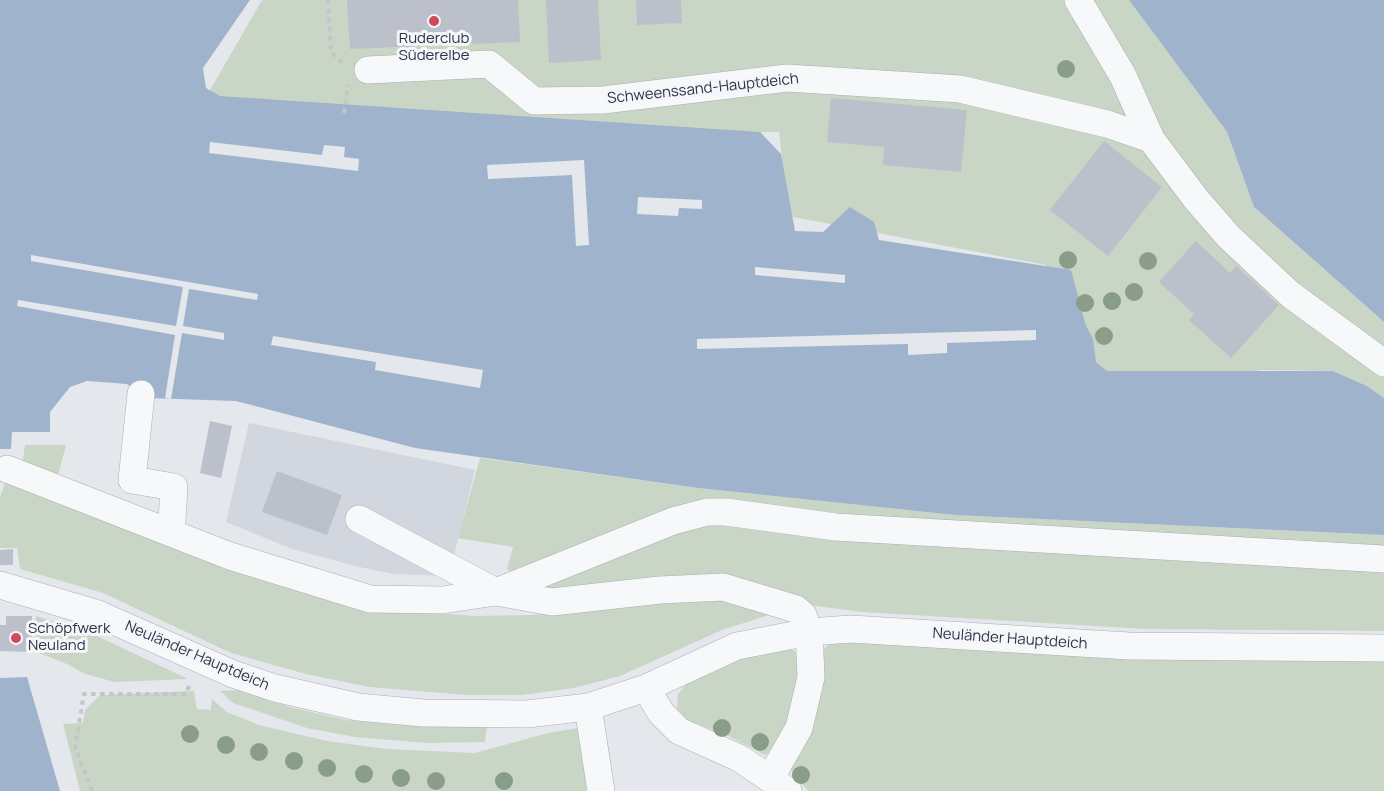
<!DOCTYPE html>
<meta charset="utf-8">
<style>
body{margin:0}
canvas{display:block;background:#e4e7ec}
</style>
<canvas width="1384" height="791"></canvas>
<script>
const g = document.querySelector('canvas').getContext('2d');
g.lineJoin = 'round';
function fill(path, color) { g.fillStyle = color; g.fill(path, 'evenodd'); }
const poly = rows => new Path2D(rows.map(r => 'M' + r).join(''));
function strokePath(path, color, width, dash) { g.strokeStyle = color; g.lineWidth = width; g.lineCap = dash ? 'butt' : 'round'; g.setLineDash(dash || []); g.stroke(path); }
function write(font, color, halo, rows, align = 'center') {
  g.font = font + ' Manrope,sans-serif'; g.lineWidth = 6; g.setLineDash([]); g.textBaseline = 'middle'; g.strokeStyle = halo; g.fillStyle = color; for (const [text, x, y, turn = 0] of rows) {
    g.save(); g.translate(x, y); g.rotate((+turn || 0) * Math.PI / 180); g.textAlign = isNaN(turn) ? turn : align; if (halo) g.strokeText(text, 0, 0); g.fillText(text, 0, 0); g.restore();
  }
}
fill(poly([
 [249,423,475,470,449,576,393,574,355,566,292,549,226,522]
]), '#d2d6de');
fill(poly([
 [262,0,1129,0,1227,132,1254,207,1384,322,1384,398,1367,386,1333,371,1264,370,1106,388,1046,265,788,216,779,132,575,135,202,104],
 [25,445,66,445,58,476,385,609,474,616,533,615,709,598,738,603,769,615,722,630,620,676,574,688,522,695,467,695,369,687,306,674,231,653,103,593,20,569,17,548,0,548,0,497,10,469,22,466],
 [480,458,698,488,955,515,1384,535,1384,554,693,511,519,577,507,569,513,547,458,538],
 [708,520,1384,566,1384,631,1145,629,863,612,815,606,789,595,594,587,546,589,529,585],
 [36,616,97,636,188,679,114,682,83,673,67,664,34,651],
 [849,641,1384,660,1384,791,809,791,796,779,791,769,818,659,824,649,832,642],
 [788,648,798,653,802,700,776,749,765,755,727,735,688,721,677,708,678,694,687,683,737,660],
 [240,690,290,707,346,720,401,725,487,726,485,742,428,743,355,737,307,728,233,703,220,691],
 [194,691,197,709,211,710,212,699,227,712,259,725,327,741,387,749,475,753,548,733,585,727,589,781,586,791,80,791,63,724,83,723,85,710,100,695]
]), '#c9d6c5');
fill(poly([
 [0,0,250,0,203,68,206,88,220,96,760,132,781,154,795,231,823,232,850,207,874,222,879,240,1071,270,1086,326,1093,339,1096,362,1107,371,1333,371,1367,386,1384,398,1384,535,955,515,698,488,415,448,236,401,148,398,127,384,87,381,70,387,50,412,50,432,12,432,11,449,0,449],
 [1129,0,1384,0,1384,322,1254,207,1227,132],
 [27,677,60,791,0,791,0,678]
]), '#9fb4cc');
fill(poly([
 [210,142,322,155,324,145,345,147,344,157,359,159,358,171,209,153],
 [584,160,589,245,576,246,572,175,488,179,487,165],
 [638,197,702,200,702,209,679,208,678,216,637,214],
 [31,255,258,294,257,300,189,289,183,326,224,333,224,340,182,333,171,399,165,398,175,335,17,306,18,300,176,326,183,287,31,261],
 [755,267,845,275,845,283,755,275],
 [1036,330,1036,340,947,343,947,353,908,355,908,344,697,349,697,339],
 [273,336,483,370,480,388,375,370,376,362,271,345]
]), '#e4e7ec');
fill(poly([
 [347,0,518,0,520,42,350,49],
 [546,0,598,0,601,60,549,63],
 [636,0,681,0,682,23,637,25],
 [831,98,967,110,961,172,883,165,884,147,827,142],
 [1104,141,1162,187,1108,256,1050,210],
 [1196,241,1230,273,1236,266,1279,305,1231,358,1189,320,1194,314,1159,282],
 [210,421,232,426,221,478,200,473],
 [277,471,342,495,327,535,262,512],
 [13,549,13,565,0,565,0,550],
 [6,616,32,616,32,652,0,651,0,625,6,625]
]), '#bbc0ca');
const minor = poly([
 [1078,0,1123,76,1151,139,1196,199,1228,236,1291,295,1384,363],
 [368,70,489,64,534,101,603,100,787,78,960,89,1107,124,1151,139],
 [141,394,132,480,174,487,172,521,168,531],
 [7,469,230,556,370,599,442,600,496,592,673,521,707,512,726,512,836,527,1384,559],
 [359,519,496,592,552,602,660,590,723,587,796,609,803,615,809,632,811,677,799,728,771,777],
 [0,585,98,614,233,674,275,688,358,707,423,713,527,714,588,707,646,688,737,646,809,632,851,629,1129,646,1384,648],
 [646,688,661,713,679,731,739,758,788,791],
 [588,707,601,791]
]);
strokePath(minor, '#a9aeb7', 28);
strokePath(poly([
 [328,0,331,52,345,65],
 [344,113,348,85],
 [92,791,75,747,84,694,186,694,190,683]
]), '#c2c5cb', 4, [4.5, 4.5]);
strokePath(minor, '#f7f8fa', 27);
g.fillStyle = '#899d89';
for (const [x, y] of [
 [1066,69],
 [1068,260],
 [1148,261],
 [1134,292],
 [1112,301],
 [1085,303],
 [1104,336],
 [722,728],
 [190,734],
 [760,742],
 [226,745],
 [259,752],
 [294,761],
 [327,768],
 [364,774],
 [801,775],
 [401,778],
 [436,781],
 [504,781]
]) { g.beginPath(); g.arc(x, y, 9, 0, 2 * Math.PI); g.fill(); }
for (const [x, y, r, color] of [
 [434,21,6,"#d1495b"],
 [16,638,6,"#d1495b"]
]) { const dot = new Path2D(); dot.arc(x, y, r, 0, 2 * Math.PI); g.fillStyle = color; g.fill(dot); strokePath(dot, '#f4f6f9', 2); }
write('15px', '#2b3445', '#f4f6f9', [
 ["Ruderclub",434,39],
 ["Süderelbe",434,56],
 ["Schöpfwerk",28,629,"left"],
 ["Neuland",28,646,"left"]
]);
write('15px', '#2b3445', '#f4f6f9', [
 ["Schweenssand-Hauptdeich",703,89,-6],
 ["Neuländer Hauptdeich",1010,639,4],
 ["Neuländer Hauptdeich",197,656,23]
]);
</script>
